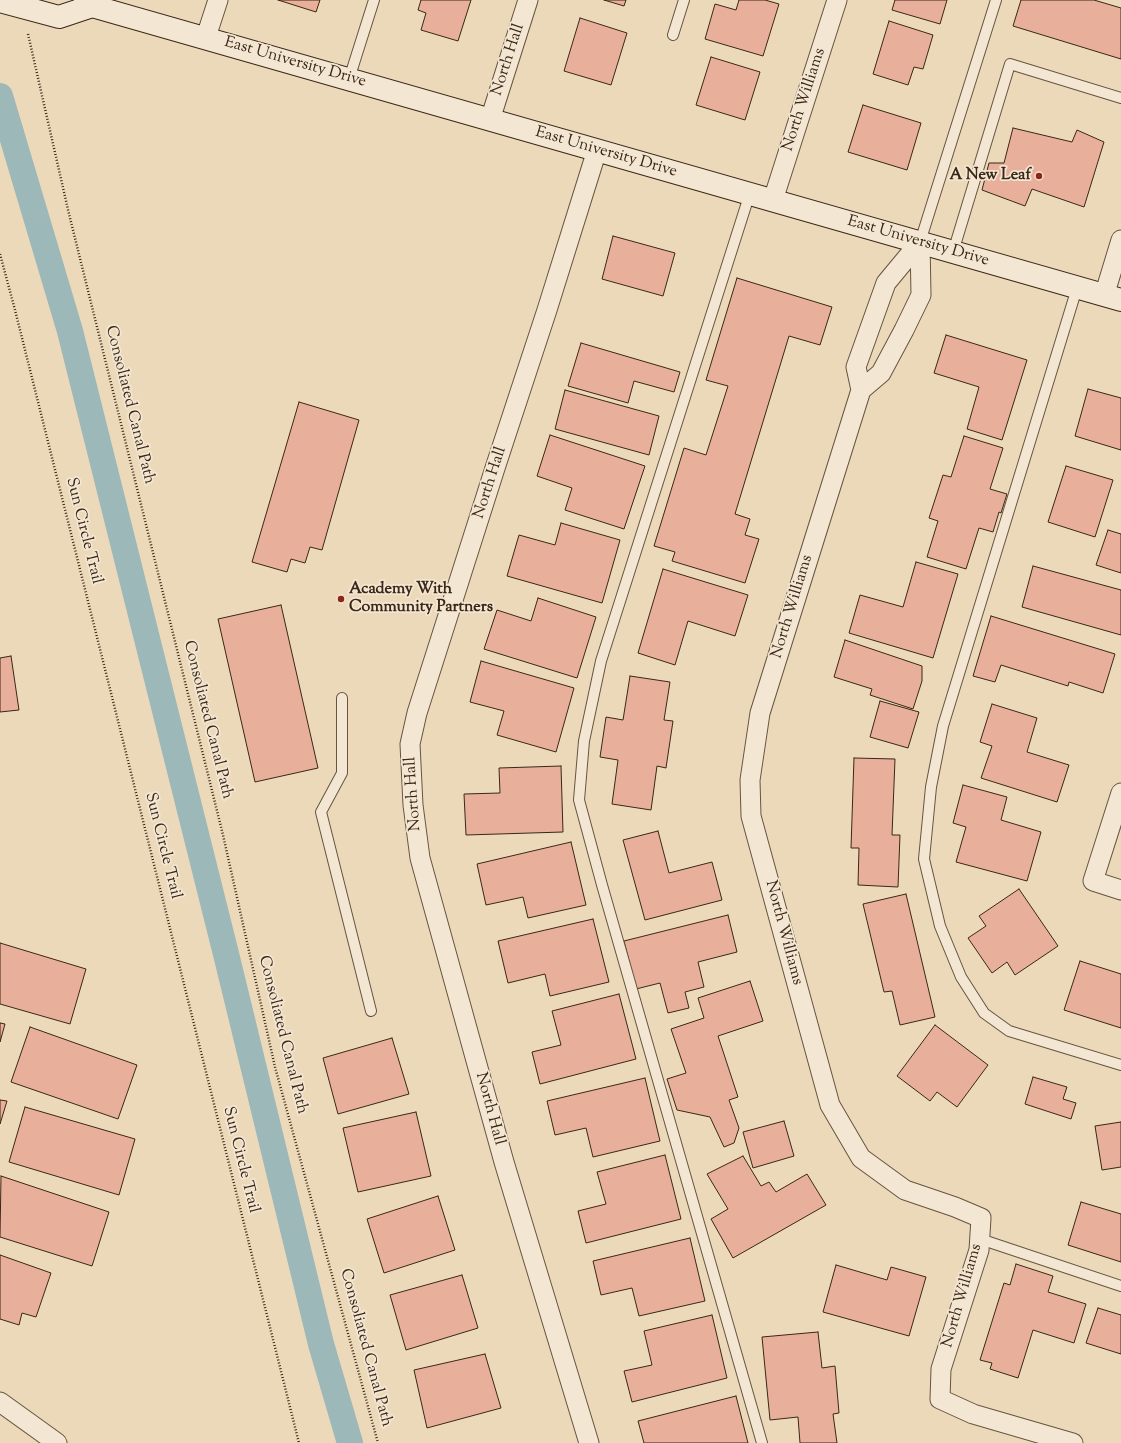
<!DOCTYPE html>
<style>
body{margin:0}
canvas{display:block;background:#ecd9ba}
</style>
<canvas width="1121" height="1443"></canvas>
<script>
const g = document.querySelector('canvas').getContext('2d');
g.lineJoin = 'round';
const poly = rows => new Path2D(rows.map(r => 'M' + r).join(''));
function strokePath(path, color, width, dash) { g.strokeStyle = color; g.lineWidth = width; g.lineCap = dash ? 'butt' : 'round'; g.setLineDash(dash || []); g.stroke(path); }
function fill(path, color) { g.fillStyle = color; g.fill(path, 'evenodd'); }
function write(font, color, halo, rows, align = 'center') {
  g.font = font + ' "Sorts Mill Goudy",serif'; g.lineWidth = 3.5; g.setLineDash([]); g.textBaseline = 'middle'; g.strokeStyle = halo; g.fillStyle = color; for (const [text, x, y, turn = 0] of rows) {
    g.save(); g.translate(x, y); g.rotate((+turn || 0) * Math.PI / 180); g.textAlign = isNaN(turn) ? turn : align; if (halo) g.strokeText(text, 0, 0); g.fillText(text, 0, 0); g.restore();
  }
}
strokePath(poly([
 [0,96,70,331,227,958,321,1344,350,1443]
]), '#9cb8b8', 26);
const building = poly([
 [278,0,320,0,316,12,278,0],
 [421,0,471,0,458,41,421,30,426,13,418,10,421,0],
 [604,0,626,0,624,6,604,0],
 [739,0,765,0,779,4,763,56,705,39,715,4,736,10,739,0],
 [895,0,947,0,940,24,892,10,895,0],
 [1021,0,1094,0,1121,8,1121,59,1013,26,1021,0],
 [580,18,627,33,611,85,564,71,580,18],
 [889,21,933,35,923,69,914,67,908,85,873,74,889,21],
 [711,57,760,72,745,120,696,105,711,57],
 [863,105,921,123,907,170,848,152,863,105],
 [1013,128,1072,142,1077,130,1104,142,1084,207,1032,189,1025,206,982,190,989,163,1004,163,1013,128],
 [613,236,675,253,663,296,602,279,613,236],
 [737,278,832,307,820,345,789,336,735,514,750,519,745,535,759,539,745,583,672,561,675,552,654,546,684,448,706,455,728,386,706,380,737,278],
 [946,335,1027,360,1002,440,967,429,979,387,934,373,946,335],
 [581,343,680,372,674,392,634,381,628,403,568,386,581,343],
 [1088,389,1121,398,1121,450,1075,436,1088,389],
 [565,390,659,416,649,455,555,429,565,390],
 [299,402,359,420,322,550,310,547,305,563,291,559,287,572,252,562,299,402],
 [550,435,645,466,624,529,565,510,572,488,537,476,550,435],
 [964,436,1003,448,990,489,1007,494,1001,513,999,512,993,532,979,528,966,569,927,557,938,521,929,518,943,475,951,477,964,436],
 [1066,466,1113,480,1095,537,1048,522,1066,466],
 [561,523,620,540,602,603,507,576,519,535,555,545,561,523],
 [1108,530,1121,534,1121,573,1096,565,1108,530],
 [916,562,958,574,933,658,849,633,860,595,903,607,916,562],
 [1033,566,1121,590,1121,635,1022,607,1033,566],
 [663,569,748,595,735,636,688,621,675,665,638,653,663,569],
 [538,598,596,617,577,678,484,649,497,610,531,621,538,598],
 [281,605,318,768,255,782,218,619,281,605],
 [991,616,1115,654,1103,693,1069,682,1068,686,1001,665,995,682,973,676,991,616],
 [845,640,922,666,922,681,913,709,870,695,872,689,834,677,845,640],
 [11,656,19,710,0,712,0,658,11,656],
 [481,661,574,688,556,752,497,735,504,711,470,702,481,661],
 [630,676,670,682,664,720,673,721,666,768,657,766,651,810,612,804,618,760,600,757,606,717,623,720,630,676],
 [880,701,919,712,908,748,870,737,880,701],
 [992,704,1037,718,1027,752,1069,765,1057,802,981,778,992,746,980,742,992,704],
 [854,758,895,759,892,835,900,835,898,887,858,885,859,848,851,848,854,758],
 [561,766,563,832,466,835,464,794,500,793,499,768,561,766],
 [963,785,1007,797,1001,820,1041,832,1027,881,956,862,966,827,953,823,963,785],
 [658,831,669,873,712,862,722,900,645,920,623,840,658,831],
 [571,842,586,905,528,918,523,897,486,905,477,864,571,842],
 [1019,889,1058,946,1015,975,1007,962,992,973,968,938,986,926,979,916,1019,889],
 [906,894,935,1017,900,1025,892,991,884,992,863,904,906,894],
 [728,915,737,952,698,962,704,987,685,992,689,1008,668,1013,660,983,636,989,624,941,728,915],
 [593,919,609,982,550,996,545,974,508,983,498,941,593,919],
 [0,943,86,969,70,1024,0,1004,0,943],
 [1080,961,1121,974,1121,1028,1064,1010,1080,961],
 [750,981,763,1021,718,1036,738,1097,729,1100,739,1128,734,1143,724,1147,710,1117,677,1110,667,1079,686,1073,671,1029,704,1018,698,998,750,981],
 [619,994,636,1059,540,1084,532,1052,561,1045,552,1011,619,994],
 [0,1023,5,1024,0,1042,0,1023],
 [935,1025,988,1065,957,1107,937,1092,930,1101,897,1076,935,1025],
 [30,1027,137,1065,118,1119,11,1082,30,1027],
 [392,1038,409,1094,338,1114,323,1058,392,1038],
 [1033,1077,1067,1087,1063,1099,1076,1103,1071,1119,1025,1104,1033,1077],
 [645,1078,660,1141,593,1157,586,1128,555,1135,547,1101,645,1078],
 [0,1100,7,1101,0,1124,0,1100],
 [25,1107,135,1139,119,1195,9,1162,25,1107],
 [416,1112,431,1176,358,1192,343,1128,416,1112],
 [784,1121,794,1156,753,1168,743,1132,784,1121],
 [1121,1122,1121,1167,1102,1170,1095,1126,1121,1122],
 [665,1155,681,1219,586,1243,578,1211,606,1204,597,1172,665,1155],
 [743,1156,761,1186,769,1182,776,1192,807,1174,826,1205,733,1258,711,1219,728,1209,707,1174,743,1156],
 [1,1176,109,1212,92,1266,0,1237,1,1176],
 [438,1196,455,1250,384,1273,367,1219,438,1196],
 [1081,1202,1121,1214,1121,1262,1068,1245,1081,1202],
 [690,1238,705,1301,639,1316,632,1288,601,1295,593,1261,690,1238],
 [0,1255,51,1273,36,1317,22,1313,19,1325,0,1319,0,1255],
 [1016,1264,1053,1276,1048,1292,1086,1304,1074,1343,1033,1330,1018,1378,990,1369,992,1363,980,1360,1004,1283,1010,1285,1016,1264],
 [836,1265,887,1280,891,1267,926,1277,909,1336,823,1312,836,1265],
 [462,1275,478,1328,406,1350,390,1295,462,1275],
 [1098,1308,1121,1315,1121,1354,1086,1343,1098,1308],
 [712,1315,727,1378,632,1402,624,1371,652,1365,644,1331,712,1315],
 [818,1332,822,1368,835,1366,839,1413,833,1414,837,1443,800,1443,798,1417,770,1420,762,1337,818,1332],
 [485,1354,501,1408,427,1428,414,1370,485,1354],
 [736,1396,748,1443,644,1443,638,1421,736,1396]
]);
fill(building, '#e8af9b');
strokePath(building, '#3a2717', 1);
const lane = poly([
 [673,35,684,0],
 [349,79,374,0],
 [750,193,601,661,584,741,579,800,602,885,762,1443],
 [920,242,996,0],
 [953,252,1010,64,1121,98],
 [1077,288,943,726,931,787,924,859,940,926,961,977,984,1013,1009,1031,1121,1065],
 [342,698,342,773,321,812,371,1011],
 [980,1239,1121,1286]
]);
const street = poly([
 [206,37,218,0],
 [490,120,528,0],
 [773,200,837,0],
 [920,242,886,283,856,367,861,390,760,713,750,780,751,816,830,1105,861,1158,905,1190,955,1207,981,1218,979,1250,941,1369,940,1399,973,1414,1073,1443],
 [1104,296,1121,240],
 [861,390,881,373,904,330,921,295,920,242],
 [1121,793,1093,881,1121,890],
 [0,1402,57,1443],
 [589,1443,504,1162,420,858,413,805,410,744,417,713,496,465,547,310,597,150]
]);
const secondary = poly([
 [85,0,92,6,1121,300],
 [0,1,59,17,92,6]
]);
strokePath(lane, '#665440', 12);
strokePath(street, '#665440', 21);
strokePath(secondary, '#3a2717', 24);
strokePath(poly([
 [28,34,69,214,223,835,275,1067,378,1443],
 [0,254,15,310,299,1443]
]), '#3a2717', 2.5, [1, 2]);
strokePath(lane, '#f3e6d2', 10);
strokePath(street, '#f3e6d2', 19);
strokePath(secondary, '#f3e6d2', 22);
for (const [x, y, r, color] of [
 [1039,176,4,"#8f2418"],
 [341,599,4,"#8f2418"]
]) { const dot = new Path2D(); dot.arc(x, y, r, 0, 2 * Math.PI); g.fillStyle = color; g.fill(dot); strokePath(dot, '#f3e6d2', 1.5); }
write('16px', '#3a2717', '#f3e6d2', [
 ["North Hall",509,60,-72],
 ["East University Drive",295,63,16],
 ["North Williams",805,100,-72],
 ["East University Drive",606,153,16],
 ["East University Drive",918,242,16],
 ["Consoliated Canal Path",129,405,76],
 ["North Hall",491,483,-72],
 ["Sun Circle Trail",83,531,76],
 ["North Williams",793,607,-73],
 ["Consoliated Canal Path",207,720,76],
 ["North Hall",414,794,-94],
 ["Sun Circle Trail",162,846,76],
 ["North Williams",783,933,75],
 ["Consoliated Canal Path",282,1035,76],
 ["North Hall",489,1109,75],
 ["Sun Circle Trail",240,1160,76],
 ["North Williams",963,1296,-74],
 ["Consoliated Canal Path",365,1348,75]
]);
write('bold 16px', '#3a2717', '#f3e6d2', [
 ["A New Leaf",1031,176],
 ["Academy With",349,590,"left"],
 ["Community Partners",349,608,"left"]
], 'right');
</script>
